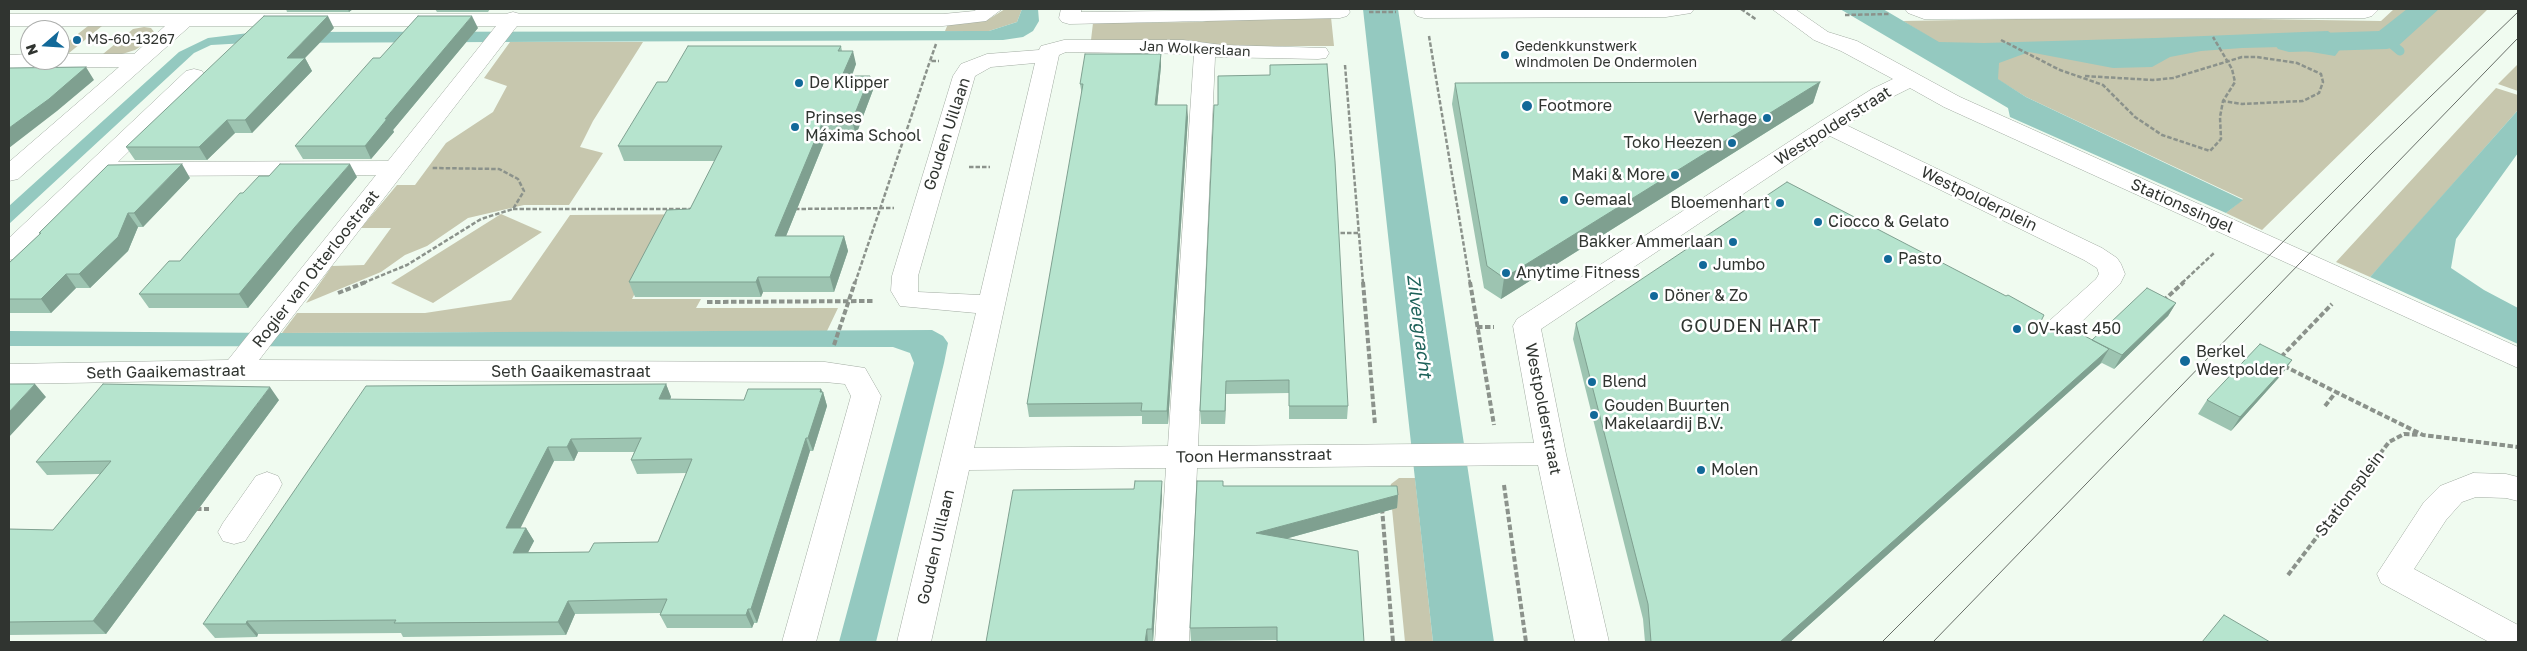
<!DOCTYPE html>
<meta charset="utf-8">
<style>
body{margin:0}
#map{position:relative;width:2527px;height:651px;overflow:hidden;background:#f0fbf0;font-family:"Golos Text",sans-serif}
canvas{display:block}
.frame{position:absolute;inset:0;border:10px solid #303430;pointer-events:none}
.north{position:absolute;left:20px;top:20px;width:50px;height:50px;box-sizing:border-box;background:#fff;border:1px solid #acaeac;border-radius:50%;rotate:251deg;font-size:14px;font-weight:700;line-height:20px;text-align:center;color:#303430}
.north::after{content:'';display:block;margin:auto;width:18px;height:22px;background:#126999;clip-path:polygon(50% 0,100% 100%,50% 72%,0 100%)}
</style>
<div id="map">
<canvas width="2527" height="651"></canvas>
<div class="frame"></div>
<div class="north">N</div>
</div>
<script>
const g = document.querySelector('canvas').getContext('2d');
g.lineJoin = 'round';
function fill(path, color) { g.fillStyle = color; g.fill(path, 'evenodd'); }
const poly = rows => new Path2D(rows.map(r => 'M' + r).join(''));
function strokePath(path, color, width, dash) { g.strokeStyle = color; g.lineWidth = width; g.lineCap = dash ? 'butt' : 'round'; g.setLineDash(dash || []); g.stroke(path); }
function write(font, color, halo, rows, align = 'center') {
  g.font = font + ' "Golos Text",sans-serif'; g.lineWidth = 5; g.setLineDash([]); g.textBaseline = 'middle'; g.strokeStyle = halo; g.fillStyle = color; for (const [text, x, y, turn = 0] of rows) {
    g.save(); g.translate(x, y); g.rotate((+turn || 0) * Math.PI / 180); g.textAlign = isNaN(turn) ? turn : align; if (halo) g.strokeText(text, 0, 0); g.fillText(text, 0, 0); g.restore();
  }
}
fill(poly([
 [1005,9,1022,9,1017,22,989,31,945,31,948,24,970,23,989,19],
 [2394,9,2488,9,2262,230,2226,213,2243,199,2026,97,1903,21,2130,17,2381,21],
 [1225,17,1331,17,1334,46,1226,46,1187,40,1091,40,1093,23,1202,22],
 [88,26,102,26,69,53,60,53,60,48],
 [144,27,151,28,155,33,149,41,135,50,119,55,103,54,133,29],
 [510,42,643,42,593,121,580,147,603,153,569,205,524,205,468,218,427,246,405,255,381,272,306,303,332,266,364,265,391,228,361,228,397,185,415,185,446,143,493,112,507,86,484,78],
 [2518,64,2518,91,2498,84],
 [2496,88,2518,95,2518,110,2386,260,2370,277,2336,262],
 [501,214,542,232,433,303,391,283],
 [732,214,671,223,632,299,701,299,696,308,838,308,827,331,282,333,297,313,425,313,511,300,570,215],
 [1399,478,1415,478,1433,642,1405,642,1390,488,1391,484]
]), '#c7c7ae');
fill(poly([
 [1022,9,1038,9,1039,21,1033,31,1023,37,1003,40,247,43,211,45,194,53,9,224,9,206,179,52,208,38,257,32,989,31,1017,22],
 [1363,9,1398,9,1494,642,1433,642],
 [1840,9,1883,9,1939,42,1984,43,2155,38,2328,31,2344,44,2335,56,2282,47,2242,48,2201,51,2170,57,2152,67,2113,68,2029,52,1999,63,1998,79,2026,97,2243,200,2226,213,2010,117,2008,108],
 [2518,110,2518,153,2456,239,2451,268,2484,290,2518,308,2518,344,2370,277],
 [932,330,943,336,948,343,944,363,876,642,839,642,914,363,910,353,893,347,9,346,9,331,282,333]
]), '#94c9c0');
strokePath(poly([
 [2387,40,2400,51]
]), '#94c9c0', 9);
fill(poly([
 [2407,9,2439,9,2398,46,2387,49,2289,52,2278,49,2274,43,2278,37,2289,34,2379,31,2407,9]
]), '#94c9c0');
const minor = poly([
 [978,9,1002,9,986,21,943,26,517,26,259,360,825,362,865,368,881,396,816,642,782,642,851,396,845,384,825,382,236,380,9,384,9,364,228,360,376,175,103,176,18,258,9,260,9,238,186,71,194,69,202,71,205,76,118,162,388,161,496,26,190,26,18,179,9,181,9,162,119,67,9,68,9,55,30,54,30,60,60,60,60,54,134,54,165,26,9,26,9,14,506,14,513,12,520,14,943,14,974,11,978,9],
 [1061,9,1081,9,1081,12,1348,9,1350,12,1347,16,1340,18,1069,24,1062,22,1059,18,1061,9],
 [1416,9,1694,9,1691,13,1666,17,1424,18,1417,16,1414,12,1416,9],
 [1772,9,1795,9,1828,32,1857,41,1960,97,2518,347,2518,368,1944,107,1910,88,1888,99,1846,125,2102,248,2117,258,2121,264,2125,274,2120,284,2058,345,2048,347,2038,345,2034,338,2038,331,2096,279,2099,274,2097,268,2084,260,1830,136,1541,329,1566,454,1609,642,1575,642,1538,465,1197,468,1189,642,1155,642,1166,468,969,470,931,642,897,642,976,313,900,306,891,291,892,276,953,76,961,64,987,54,1039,50,1041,46,1064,40,1183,40,1222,45,1326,48,1329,53,1326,58,1318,59,1215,57,1198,446,1534,443,1513,326,1517,319,1821,121,1872,89,1893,79,1841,51,1814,40,1772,9],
 [1066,52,1194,54,1168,446,974,448,1059,55,1066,52],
 [1035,63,980,295,918,292,918,276,975,76,991,67,1035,63],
 [1905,9,2379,9,2372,16,2365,18,1924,19,1908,13,1905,9],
 [267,472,278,476,282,484,278,492,245,541,234,544,223,541,218,532,223,523,256,476,267,472],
 [2473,473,2506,474,2518,477,2518,501,2506,498,2476,497,2462,502,2446,520,2414,569,2518,625,2518,642,2489,642,2381,583,2377,574,2424,502,2440,486,2473,473]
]);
strokePath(minor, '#a1aba1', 1);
strokePath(poly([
 [1741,9,1757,20],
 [1369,12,1396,12],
 [1845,15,1889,14],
 [1429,36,1470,283],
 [2001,40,2060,70,2103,85,2135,117,2162,135,2210,151,2221,139,2220,117,2223,101,2235,82,2232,69,2213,37],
 [936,44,930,61,939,61],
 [1345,65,1363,283],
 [2085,76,2153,80,2173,78,2242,57,2257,57,2297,63,2321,74,2323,82,2319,93,2303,101,2242,104,2223,101],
 [969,167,990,167],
 [513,209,694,209],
 [795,209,894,208],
 [1334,233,1359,233],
 [363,283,407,265,481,219,513,209,524,191,518,179,499,169,432,168],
 [855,283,930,61],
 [2182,283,2215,252]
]), '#8b928b', 2.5, [4.5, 2]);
strokePath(poly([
 [1363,282,1375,425],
 [1470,282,1494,425],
 [338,293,366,282],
 [2163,301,2184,282],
 [707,302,874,301],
 [1477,327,1494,327],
 [834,345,855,282],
 [2281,357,2332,304],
 [2284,366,2336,392],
 [2325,406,2336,392,2423,435,2518,447],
 [1504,485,1526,642],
 [1382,508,1393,642],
 [196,509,209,509],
 [2288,575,2389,442,2404,434,2420,435]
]), '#8b928b', 4, [5.5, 2.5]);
fill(minor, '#fff');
strokePath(poly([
 [1882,642,2372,153,2518,12],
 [1933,642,2518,38]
]), '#676d67', 1);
fill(poly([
 [286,9,353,9,349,12,287,12],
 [435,9,490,9,488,12,437,12],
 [334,28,305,58,312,71,252,133,235,133,207,160,135,160,126,147],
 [478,28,393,130,394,132,371,159,303,159,295,146,380,58],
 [841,46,842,51,856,64,852,76,870,76,873,90,856,135,827,135,786,236,844,236,848,251,834,292,763,292,761,297,635,297,629,282,690,209,715,161,624,161,618,146,667,82],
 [1161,54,1161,66,1157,105,1188,117,1168,424,1142,424,1142,416,1029,417,1027,404,1082,95,1080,84],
 [1820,82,1813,103,1501,299,1484,288,1452,104,1455,83],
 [1218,105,1348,406,1347,419,1289,419,1289,393,1226,394,1225,424,1201,424,1200,411],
 [357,177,303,241,248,308,149,308,139,294,180,261,243,193],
 [190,178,143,227,138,227,128,251,90,288,76,288,51,313,9,313,9,263,40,234,39,233],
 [2176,303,2168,316,2114,369,2102,363,2100,364,1790,642,1645,642,1643,619,1573,339,1576,323,2040,323,2046,331,2092,340],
 [2283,373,2231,431,2198,414,2207,400],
 [666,384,671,397,670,400,744,400,821,389,822,392,823,392,827,406,813,451,810,451,757,623,754,623,752,628,667,628,660,615,661,613,575,614,566,635,403,637,401,633,258,634,257,637,215,638,203,624],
 [578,452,634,452,631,460,637,474,686,473,658,542,589,552,528,552,534,541,526,528,520,528,554,461,574,461],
 [279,400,106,634,9,635,9,529,53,530,100,474,47,475,36,462],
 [1223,486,1398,495,1397,508,1285,539,1277,640,1191,641,1190,628],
 [1162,494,1153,642,986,642]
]), '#9dc4b1');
fill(poly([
 [348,9,353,9,349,12],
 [328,16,334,28,305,58,312,71,252,133,245,120,287,58],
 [472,16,478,28,393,130,394,132,371,159,365,146,385,119],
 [853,51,856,64,846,90,842,76],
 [1161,54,1161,66,1156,117,1155,105],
 [86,67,94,80,57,111,9,148,9,128],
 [870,76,873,90,856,135,852,121],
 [1820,82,1813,103,1501,299,1504,278],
 [1187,105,1188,117,1168,424,1167,411],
 [227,120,235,133,207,160,199,147],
 [823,121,827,135,780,251,775,236],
 [182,164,190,178,143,227,134,213],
 [350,164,357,177,303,241,248,308,239,294,295,227],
 [128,213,138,227,128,251,90,288,79,274],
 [844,236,848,251,834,292,830,277],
 [66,274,76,288,51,313,41,299],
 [758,277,763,292,761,297,756,282],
 [2176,303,2168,316,2114,369,2122,355],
 [2109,349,2100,364,1790,642,1780,642],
 [2292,360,2283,373,2231,431,2240,417],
 [1226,381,1226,394,1225,424,1225,411],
 [35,384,46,397,9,437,9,412],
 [666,384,671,397,664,413,659,399],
 [270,387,279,400,106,634,93,621],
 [821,389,823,394,823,392,827,406,813,451,808,438],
 [806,438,810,451,757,623,751,609],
 [571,439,578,452,574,461,567,447],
 [548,447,554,461,514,541,506,528],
 [1162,481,1162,494,1153,642,1152,629],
 [1398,495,1397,508,1256,547,1256,533],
 [526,528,534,541,521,566,513,553],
 [568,601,575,614,566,635,558,622],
 [748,609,754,623,752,628,746,615],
 [247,621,258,634,257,637,246,624],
 [1147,629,1148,642,1145,642]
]), '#7fa090');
const building = poly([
 [264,16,328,16,287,58,305,58,245,120,227,120,199,147,126,147,264,16],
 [418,16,472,16,385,119,387,119,365,146,295,146,373,58,380,58,418,16],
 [688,46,841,46,838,51,853,51,842,76,870,76,852,121,823,121,775,236,844,236,830,277,758,277,756,282,629,282,667,210,690,209,722,146,618,146,657,82,667,82,688,46],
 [1085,54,1161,54,1155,105,1187,105,1167,411,1141,411,1142,403,1027,404,1083,84,1080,84,1085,54],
 [1327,64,1335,161,1348,406,1289,406,1289,380,1226,381,1225,411,1200,411,1214,105,1218,105,1218,76,1270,75,1270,65,1327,64],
 [86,67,49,99,9,128,9,68,86,67],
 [1820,82,1504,278,1487,266,1455,83,1820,82],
 [182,164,134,213,128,213,118,237,79,274,66,274,41,299,9,299,9,263,41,233,39,233,108,165,182,164],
 [280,164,350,164,295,227,239,294,139,294,169,261,180,261,240,193,243,193,259,176,269,176,280,164],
 [1787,182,2006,296,2008,295,2044,315,2040,323,2046,331,2056,333,2070,328,2109,349,1780,642,1651,642,1648,604,1576,323,1787,182],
 [2147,288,2176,303,2122,355,2092,340,2147,288],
 [2260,344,2292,360,2240,417,2207,400,2260,344],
 [9,384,35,384,9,412,9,384],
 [103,384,270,387,93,621,9,622,9,529,53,530,111,461,36,462,103,384],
 [666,384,659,399,744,400,748,389,821,389,820,392,823,392,808,438,806,438,751,609,748,609,746,615,660,615,667,599,568,601,558,622,394,623,396,620,247,621,246,624,203,624,366,386,666,384],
 [641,438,631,460,692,459,658,542,594,543,589,552,513,553,526,528,506,528,548,447,567,447,571,439,641,438],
 [1135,481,1162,481,1152,629,1147,629,1145,642,986,642,1013,490,1134,489,1135,481],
 [1197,481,1223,481,1223,486,1397,486,1398,495,1256,533,1358,551,1364,642,1277,642,1277,627,1190,628,1197,481],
 [2224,615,2270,642,2202,642,2224,615]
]);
fill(building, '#b6e4ce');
strokePath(building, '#7fa090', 1);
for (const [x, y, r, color] of [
 [77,40,5,"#126999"],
 [1505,55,5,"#126999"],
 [799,83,5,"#126999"],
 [1527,106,6,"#126999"],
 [1767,118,5,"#126999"],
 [795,127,5,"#126999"],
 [1732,143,5,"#126999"],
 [1675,175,5,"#126999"],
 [1564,200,5,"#126999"],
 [1780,203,5,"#126999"],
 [1818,222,5,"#126999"],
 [1733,242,5,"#126999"],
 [1888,259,5,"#126999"],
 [1703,265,5,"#126999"],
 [1506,273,5,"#126999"],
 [1654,296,5,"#126999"],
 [2017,329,5,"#126999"],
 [2185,361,6,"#126999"],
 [1592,382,5,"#126999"],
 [1594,415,5,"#126999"],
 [1701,470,5,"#126999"]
]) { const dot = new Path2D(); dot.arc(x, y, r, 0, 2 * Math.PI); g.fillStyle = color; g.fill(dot); strokePath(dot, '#fff', 2); }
write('14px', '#303430', '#fff', [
 ["MS-60-13267",87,40],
 ["Gedenkkunstwerk",1515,47],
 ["windmolen De Ondermolen",1515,63]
], 'left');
write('14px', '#303430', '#fff', [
 ["Jan Wolkerslaan",1195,49,3]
]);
write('16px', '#303430', '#fff', [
 ["De Klipper",809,83],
 ["Footmore",1538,106],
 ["Prinses",805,118],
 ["Máxima School",805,136],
 ["Verhage",1757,118,"right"],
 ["Toko Heezen",1722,143,"right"],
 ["Maki & More",1665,175,"right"],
 ["Gemaal",1574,200],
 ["Bloemenhart",1770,203,"right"],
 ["Ciocco & Gelato",1828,222],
 ["Bakker Ammerlaan",1723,242,"right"],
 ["Pasto",1898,259],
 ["Jumbo",1713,265],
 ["Anytime Fitness",1516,273],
 ["Döner & Zo",1664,296],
 ["OV-kast 450",2027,329],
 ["Berkel",2196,352],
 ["Westpolder",2196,370],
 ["Blend",1602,382],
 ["Gouden Buurten",1604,406],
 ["Makelaardij B.V.",1604,424],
 ["Molen",1711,470]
], 'left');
write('16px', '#303430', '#fff', [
 ["Westpolderstraat",1833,126,-32],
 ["Gouden Uillaan",947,134,-72],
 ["Westpolderplein",1979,199,26],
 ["Stationssingel",2182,206,24],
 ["Rogier van Otterloostraat",316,269,-52],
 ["Seth Gaaikemastraat",166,372,-1],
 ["Seth Gaaikemastraat",571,372],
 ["Westpolderstraat",1543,409,79],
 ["Toon Hermansstraat",1254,456,-1],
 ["Stationsplein",2350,494,-53],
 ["Gouden Uillaan",936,547,-77]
]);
write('italic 18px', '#1e625a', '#fff', [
 ["Zilvergracht",1419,326,83]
]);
g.letterSpacing = '1px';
write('18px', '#303430', '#fff', [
 ["GOUDEN HART",1751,326]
]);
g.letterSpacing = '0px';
</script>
